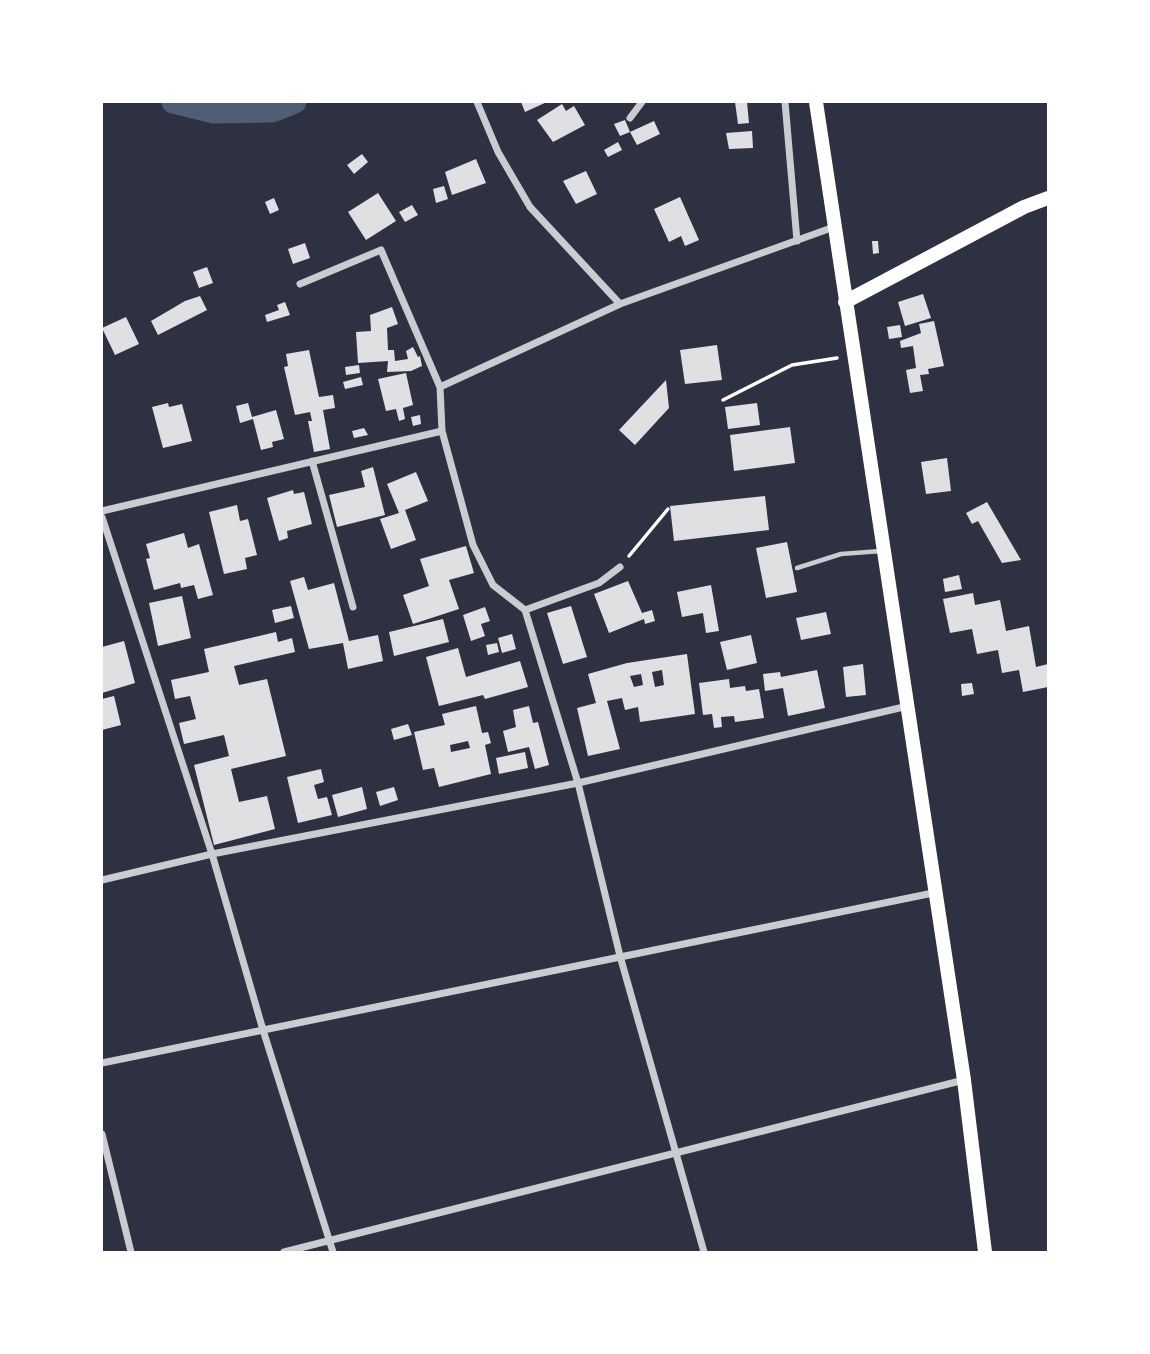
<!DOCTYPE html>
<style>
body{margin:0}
#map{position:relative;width:1150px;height:1354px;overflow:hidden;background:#2d3142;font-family:"PT Serif",serif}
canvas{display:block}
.frame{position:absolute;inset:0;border:103px solid #fff;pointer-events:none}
</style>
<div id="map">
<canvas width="1150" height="1354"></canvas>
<div class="frame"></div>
</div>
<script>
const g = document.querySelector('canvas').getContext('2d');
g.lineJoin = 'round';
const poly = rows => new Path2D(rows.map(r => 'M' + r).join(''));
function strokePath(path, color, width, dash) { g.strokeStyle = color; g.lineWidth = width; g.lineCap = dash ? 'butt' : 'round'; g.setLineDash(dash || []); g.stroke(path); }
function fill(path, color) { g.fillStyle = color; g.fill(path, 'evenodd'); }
strokePath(poly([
 [173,102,214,112,272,111,295,102]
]), '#4f5d75', 23);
fill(poly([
 [521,102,547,102,525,112],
 [735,102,747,102,749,123,738,124],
 [562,104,566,111,574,106,585,125,553,142,537,120],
 [625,120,630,132,620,136,614,124],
 [654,121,660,134,637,145,630,132],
 [752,131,753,148,729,149,726,133],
 [618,142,622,150,608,157,604,150],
 [362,154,368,162,354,174,347,165],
 [476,159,486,183,452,195,445,172],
 [586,171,597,194,576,204,563,181],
 [444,186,448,199,436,203,433,189],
 [378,193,396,221,366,240,348,212],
 [680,197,699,240,685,246,681,236,669,242,654,209],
 [274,198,279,210,270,214,265,202],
 [412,205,418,215,405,222,399,212],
 [872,241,878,241,879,253,873,254],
 [305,243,310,258,293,264,288,249],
 [207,267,213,283,199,288,193,272],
 [923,294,931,318,905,326,898,302],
 [200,296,207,310,158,335,151,321,185,301],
 [285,302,290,315,267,322,265,315,279,310,277,305],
 [392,307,398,324,387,328,388,350,394,350,395,361,408,359,406,351,413,347,418,357,420,356,422,366,411,371,387,372,388,361,358,363,356,332,371,331,370,315],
 [126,317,139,344,115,355,102,328],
 [934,321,944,366,928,369,929,374,920,375,923,391,910,393,906,370,916,368,913,346,901,348,900,341,921,333,919,324],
 [900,325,902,337,889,339,887,327],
 [717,345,722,380,685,384,680,350],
 [309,350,319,397,333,395,335,408,323,410,330,449,314,452,308,421,312,421,310,412,295,415,284,367,288,366,286,354],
 [359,365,360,373,346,375,345,367],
 [406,373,413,405,403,408,405,419,399,421,396,409,386,411,378,379],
 [361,377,363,385,345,389,343,382],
 [666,380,669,408,635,445,619,430],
 [168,403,169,407,182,404,192,441,163,448,152,407],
 [248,403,252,417,276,410,284,439,272,442,273,447,261,450,253,419,240,423,236,406],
 [757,403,760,425,728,429,725,407],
 [420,415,421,424,413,426,411,417],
 [790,427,795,463,734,471,730,435],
 [364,428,368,435,354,438,352,431],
 [947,458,951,491,926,494,921,462],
 [373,467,385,515,337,527,329,495,365,487,361,471],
 [416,472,428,501,405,510,416,540,391,549,380,519,399,513,387,484],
 [293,490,294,494,304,492,312,524,287,531,288,538,279,541,267,498],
 [765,496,769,530,674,541,670,506],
 [987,502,1021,560,1002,563,978,521,972,524,966,513],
 [237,505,240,521,248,519,257,555,245,558,247,569,224,574,209,512],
 [184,533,188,548,199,544,213,595,198,599,194,585,181,588,180,583,154,590,146,559,150,558,146,544],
 [787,542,797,592,766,598,756,548],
 [466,546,474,573,449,580,459,609,413,624,403,595,429,586,420,559],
 [959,575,962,589,945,592,943,579],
 [304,577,308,590,334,583,349,641,378,635,383,661,348,669,343,643,309,649,290,581],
 [628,581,642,613,652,610,655,621,645,624,644,619,609,633,594,594],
 [711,585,719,631,706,633,703,613,682,617,677,592],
 [973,593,975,605,1000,600,1006,631,1029,626,1036,667,1048,664,1048,687,1023,692,1019,670,1002,673,998,650,977,654,972,629,950,633,943,599],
 [182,596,191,638,158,646,149,603],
 [291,606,294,618,275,623,272,610],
 [571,606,587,657,563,664,547,613],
 [485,607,490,621,481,624,485,636,471,641,463,615],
 [826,612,831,634,801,640,796,618],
 [443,619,449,642,394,656,389,632],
 [276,632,278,642,292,638,295,652,234,666,239,685,267,679,286,756,231,769,239,802,267,796,275,829,214,845,194,765,229,756,224,735,184,744,179,723,196,719,190,696,175,699,171,680,209,672,204,649],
 [512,634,516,649,502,653,498,638],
 [751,635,757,663,727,670,720,642],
 [124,641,135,683,102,693,102,647],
 [497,643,499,652,488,655,486,645],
 [458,648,466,677,520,661,528,687,485,699,483,695,439,706,426,657],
 [687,654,695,714,640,722,638,707,625,710,622,698,607,701,620,749,588,756,577,708,596,703,588,674,627,663],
 [662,670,664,685,655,687,652,672],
 [641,674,643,685,634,687,630,676],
 [863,664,866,695,846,697,843,667],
 [817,670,825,708,788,716,783,688,765,691,763,674,780,672,781,677],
 [729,679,730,688,745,686,746,691,759,689,764,718,735,722,734,716,721,717,722,727,714,728,712,714,703,715,699,683],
 [972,683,974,694,962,696,961,684],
 [114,696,121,725,102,730,102,699],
 [476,706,482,733,488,732,491,743,485,745,491,774,439,787,434,768,423,770,414,732,445,725,442,714],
 [468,741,470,748,451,752,450,745],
 [529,706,533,723,538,722,549,765,535,769,529,747,508,752,503,731,516,727,513,710],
 [408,724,412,735,394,740,391,729],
 [525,752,528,768,499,774,496,758],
 [321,769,324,782,314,785,318,799,327,797,332,815,298,823,287,777],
 [362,787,367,809,338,817,332,795],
 [394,787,398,800,380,806,376,792]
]), '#e0e0e3');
strokePath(poly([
 [723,400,792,365,837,358],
 [629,556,668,509]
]), '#fff', 3.5);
strokePath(poly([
 [797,568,841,554,881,551]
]), '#caccd0', 4.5);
strokePath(poly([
 [477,102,498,152,530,207,620,304],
 [785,102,797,241],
 [630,118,642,102],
 [300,284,381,250,440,387,442,431,473,545,493,585,525,610,578,783,620,956,704,1252],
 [440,387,620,304,834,227],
 [312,461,353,607],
 [102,511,442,431],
 [102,517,212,854,263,1030,333,1252],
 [525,610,599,583,620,567],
 [102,880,212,854,578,783,908,706],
 [102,1063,933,893],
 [102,1134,131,1252],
 [284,1252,964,1080]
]), '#caccd0', 7);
strokePath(poly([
 [816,102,964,1080,985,1252],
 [845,302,1024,207,1048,198]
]), '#fff', 14);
</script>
